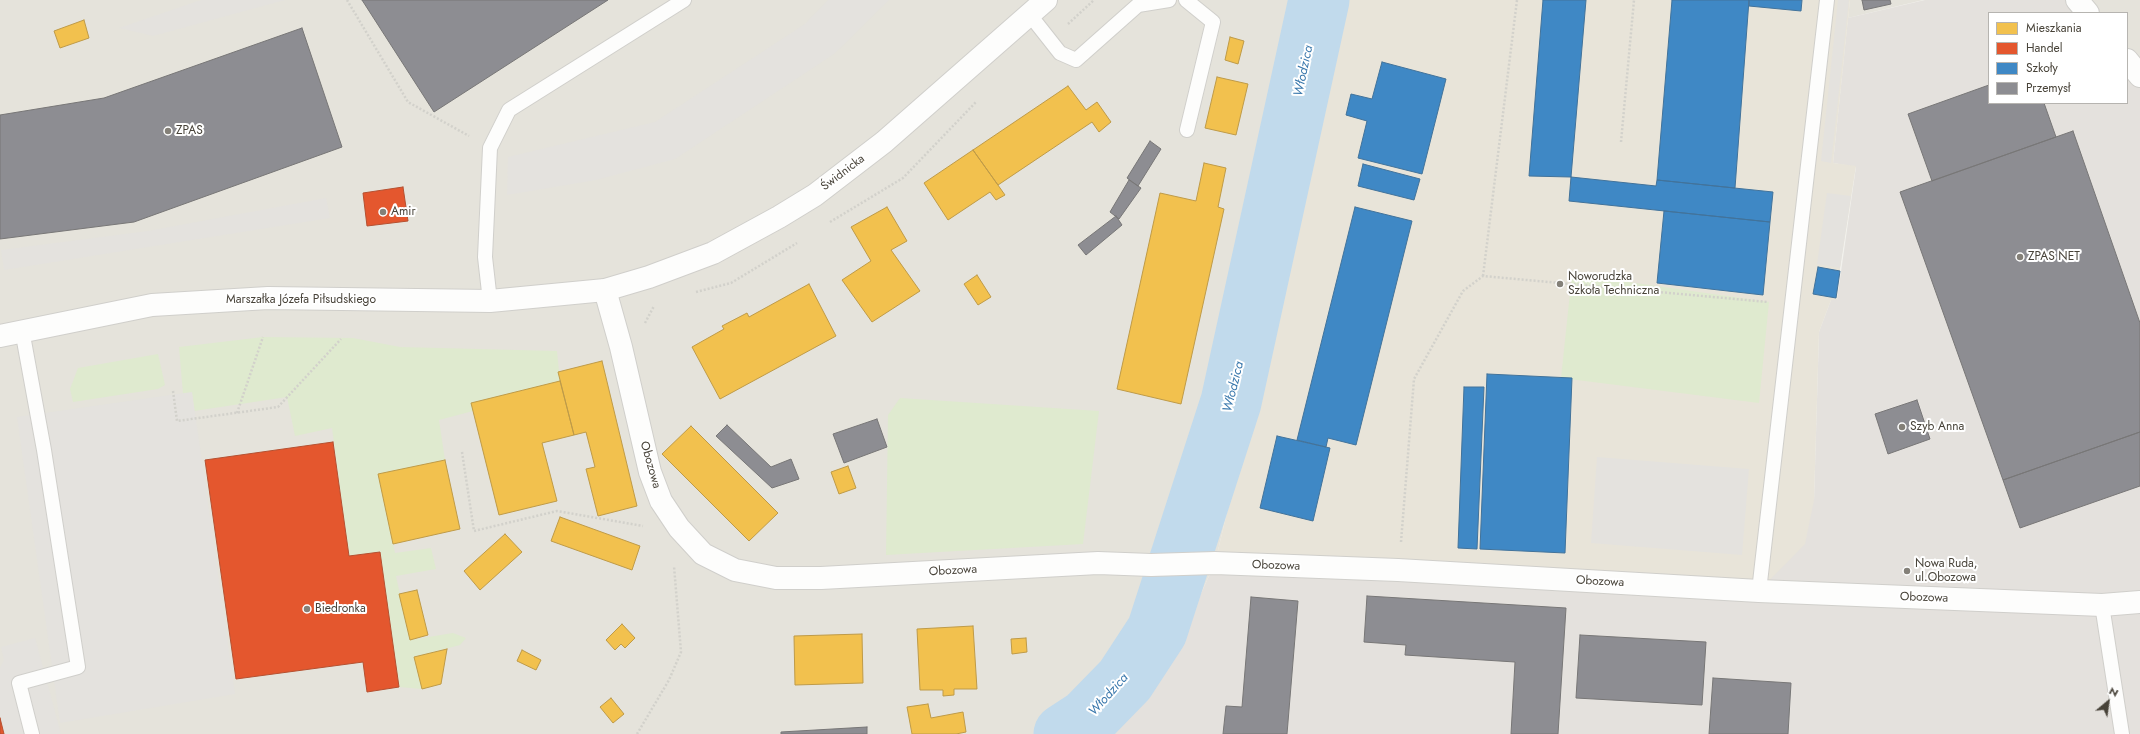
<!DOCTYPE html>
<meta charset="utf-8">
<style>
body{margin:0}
#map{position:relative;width:2140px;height:734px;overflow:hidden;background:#f2f1ed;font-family:Jost,sans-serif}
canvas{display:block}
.legend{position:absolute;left:1988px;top:12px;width:140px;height:92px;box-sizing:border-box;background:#fff;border:1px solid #b6b4b0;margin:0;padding:5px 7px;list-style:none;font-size:12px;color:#484339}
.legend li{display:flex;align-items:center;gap:8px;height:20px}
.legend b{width:20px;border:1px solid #b6b4b0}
.north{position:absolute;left:2088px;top:682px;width:40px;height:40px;-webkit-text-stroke:3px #fff;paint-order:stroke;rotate:29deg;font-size:11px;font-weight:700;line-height:16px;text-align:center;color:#484339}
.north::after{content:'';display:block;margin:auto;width:14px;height:18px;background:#484339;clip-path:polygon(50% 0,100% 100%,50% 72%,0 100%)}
</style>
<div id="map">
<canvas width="2140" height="734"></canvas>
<ul class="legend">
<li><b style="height:11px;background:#f2c14e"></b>Mieszkania</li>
<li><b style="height:11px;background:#e4572e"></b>Handel</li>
<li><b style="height:11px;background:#3f88c5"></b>Szkoły</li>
<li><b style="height:11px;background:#8d8d92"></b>Przemysł</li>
</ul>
<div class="north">N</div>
</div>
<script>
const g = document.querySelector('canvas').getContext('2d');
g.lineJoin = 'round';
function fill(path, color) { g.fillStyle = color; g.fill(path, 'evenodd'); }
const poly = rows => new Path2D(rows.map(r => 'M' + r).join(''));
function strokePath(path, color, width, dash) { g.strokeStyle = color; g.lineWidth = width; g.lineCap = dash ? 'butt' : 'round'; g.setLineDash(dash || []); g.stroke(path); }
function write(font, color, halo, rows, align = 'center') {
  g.font = font + ' Jost,sans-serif'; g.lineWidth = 4; g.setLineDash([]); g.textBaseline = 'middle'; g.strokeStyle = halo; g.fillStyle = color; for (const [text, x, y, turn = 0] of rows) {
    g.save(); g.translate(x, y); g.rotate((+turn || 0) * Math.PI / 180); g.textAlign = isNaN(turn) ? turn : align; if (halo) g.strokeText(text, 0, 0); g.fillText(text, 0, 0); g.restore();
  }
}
fill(poly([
 [0,0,1348,0,1215,563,1177,645,1101,734,0,734],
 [1850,0,1923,0,1848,18],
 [2077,0,2140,0,2140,77,2127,61,2127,13,2088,13]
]), '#e5e3db');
fill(poly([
 [1925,0,2077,0,2088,13,1989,13,1989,103,2127,103,2127,60,2140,76,2140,734,1101,734,1177,645,1215,563,1814,500,1819,332,1831,300,1837,300,1856,167,1833,163,1848,18]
]), '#e4e1dd');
fill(poly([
 [1348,0,1850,0,1833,163,1856,166,1840,268,1837,300,1831,300,1819,332,1814,500,1805,544,1759,591,1215,563]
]), '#e8e4d9');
fill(poly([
 [1572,274,1769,302,1759,403,1561,378],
 [263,337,353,338,400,347,557,351,560,381,472,403,473,411,439,420,445,460,378,475,395,553,431,548,436,569,396,576,410,640,453,633,466,638,460,645,414,657,422,689,399,687,349,556,332,428,295,436,287,397,194,411,192,393,183,394,179,347],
 [158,354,165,385,158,389,73,402,70,389,78,368],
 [900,398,1099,411,1083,544,886,555,888,415]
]), '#dfeacf');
fill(poly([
 [201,0,285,0,153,36,119,28],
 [828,0,889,0,834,54,675,159,596,180,507,195,508,157,655,122,805,24],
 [1838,0,1849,0,1831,163,1821,161],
 [1827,193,1851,196,1840,268,1817,264],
 [326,198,330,218,4,270,1,250,148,231],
 [192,392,235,694,60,723,17,417],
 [1597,457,1749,469,1742,555,1591,543],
 [35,638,61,734,4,734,0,718,0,668,4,660,1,647]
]), '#e4e2de');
const homes = poly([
 [84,20,89,38,60,48,54,31,84,20],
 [1230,37,1244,41,1238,64,1225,60,1230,37],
 [1217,77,1248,84,1236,135,1205,128,1217,77],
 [1068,86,1086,110,1097,102,1111,122,1099,132,1092,122,998,185,973,150,1068,86],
 [973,150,1005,195,996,200,990,192,948,220,924,183,973,150],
 [1204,163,1226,168,1218,207,1224,209,1181,404,1117,389,1160,193,1196,201,1204,163],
 [887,207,907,241,891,250,920,291,872,322,842,280,871,261,851,227,887,207],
 [977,275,991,297,978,305,964,284,977,275],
 [809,284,836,336,720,399,692,347,724,329,722,326,747,313,749,317,809,284],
 [602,361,637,506,598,516,586,469,595,467,586,432,574,435,558,372,602,361],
 [560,381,574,435,542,443,557,501,499,515,471,403,560,381],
 [691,426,778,513,749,541,662,454,691,426],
 [445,460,460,529,393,544,378,474,445,460],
 [848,466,856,488,839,494,831,472,848,466],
 [560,517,640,546,632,570,551,541,560,517],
 [505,534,522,552,480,590,464,571,505,534],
 [417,590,428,635,410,640,399,594,417,590],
 [622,624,635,638,625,648,621,644,615,650,606,640,622,624],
 [973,626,977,689,954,689,954,695,943,696,943,690,920,690,917,629,973,626],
 [862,634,863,683,795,685,794,636,862,634],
 [1026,638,1027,652,1012,654,1011,639,1026,638],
 [447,649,441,684,422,689,414,657,447,649],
 [522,650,541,660,536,670,517,661,522,650],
 [611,698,624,714,613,723,600,707,611,698],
 [928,704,931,718,963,712,966,732,956,734,912,734,907,707,928,704]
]);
fill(homes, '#f2c14e');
strokePath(homes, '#bf9b48', 1);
const shops = poly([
 [403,187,408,221,367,226,363,193,403,187],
 [333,442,349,556,380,552,399,687,367,692,363,662,236,679,205,460,333,442],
 [0,718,4,734,0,734,0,718]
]);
fill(shops, '#e4572e');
strokePath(shops, '#b55131', 1);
const schools = poly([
 [1543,0,1586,0,1571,177,1529,176,1543,0],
 [1672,0,1749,0,1735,188,1657,180,1672,0],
 [1749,0,1802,0,1801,11,1749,6,1749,0],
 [1382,62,1446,79,1422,174,1358,158,1367,121,1346,115,1351,94,1372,99,1382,62],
 [1363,164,1420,179,1414,200,1358,186,1363,164],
 [1571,177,1656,186,1657,180,1773,192,1770,222,1569,201,1571,177],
 [1355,207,1412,221,1356,445,1328,438,1326,447,1297,440,1355,207],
 [1664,211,1770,222,1763,295,1657,283,1664,211],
 [1818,267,1840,271,1836,298,1813,294,1818,267],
 [1487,374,1572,378,1565,553,1480,549,1487,374],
 [1464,387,1484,387,1477,549,1458,548,1464,387],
 [1277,436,1330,448,1313,521,1260,508,1277,436]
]);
fill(schools, '#3f88c5');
strokePath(schools, '#42739b', 1);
const industry = poly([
 [362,0,608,0,434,112,362,0],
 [1862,0,1890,0,1891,4,1864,10,1862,0],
 [302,28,342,147,134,222,0,239,0,115,104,98,302,28],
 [1989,85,1989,103,2044,103,2056,137,1932,181,1908,114,1989,85],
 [2073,131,2140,323,2140,432,2003,480,1900,192,2073,131],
 [1150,141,1161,149,1138,186,1127,178,1150,141],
 [1129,180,1141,188,1119,219,1110,212,1129,180],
 [1116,216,1122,225,1086,255,1078,245,1116,216],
 [1917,400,1930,439,1888,454,1875,414,1917,400],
 [877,419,887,447,844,463,833,434,877,419],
 [727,425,771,467,791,459,799,479,772,488,716,436,727,425],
 [2140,432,2140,486,2020,528,2003,480,2140,432],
 [1367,596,1566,608,1558,734,1511,734,1515,662,1405,655,1406,645,1364,642,1367,596],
 [1251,597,1298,601,1287,734,1223,734,1226,706,1242,707,1251,597],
 [1580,635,1706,642,1702,705,1576,698,1580,635],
 [1713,678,1791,683,1788,734,1709,734,1713,678],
 [867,727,867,734,781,734,781,732,867,727]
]);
fill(industry, '#8d8d92');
strokePath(industry, '#787777', 1);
strokePath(poly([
 [1064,734,1087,719,1125,680,1157,631,1231,402,1319,0]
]), '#c1daec', 61);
const service = poly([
 [1186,0,1213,22,1187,130],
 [1030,15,1060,53,1076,60,1138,5,1169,0],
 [490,301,485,257,490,148,509,110,684,0],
 [22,330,44,450,78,667,19,683,32,734],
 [1759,591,1827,0],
 [2102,605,2122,734]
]);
const minor = poly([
 [2077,0,2088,13],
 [2127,60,2140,76],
 [605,290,621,347,650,472,661,501,679,528,703,554,735,570,776,578,821,578,1098,563,1151,565,1215,563,1398,570,1759,591,2102,605,2140,602]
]);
const tertiary = poly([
 [0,336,152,305,268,298,490,301,605,290,649,277,713,253,779,217,815,195,884,142,1046,0]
]);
strokePath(service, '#d0cfcb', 16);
strokePath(minor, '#d0cfcb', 24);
strokePath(tertiary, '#d0cfcb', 24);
strokePath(poly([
 [347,0,408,102,469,136],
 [1068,24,1094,0],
 [1621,142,1634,0],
 [830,222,903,178,976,102],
 [1483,276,1517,0],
 [696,292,731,283,797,243],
 [645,323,654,306],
 [173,391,177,421,278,407,341,339],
 [237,413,263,337],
 [462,452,474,531,557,511,643,526],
 [1401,542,1414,379,1463,291,1483,276,1768,302],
 [637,734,669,680,681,652,674,566]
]), '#d2d1cb', 2.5, [2, 2]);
strokePath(service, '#fdfdfc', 14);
strokePath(minor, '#fdfdfc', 22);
strokePath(tertiary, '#fdfdfc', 22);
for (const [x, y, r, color] of [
 [168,131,4,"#848078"],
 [383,212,4,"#848078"],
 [2020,257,4,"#848078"],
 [1560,284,4,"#848078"],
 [1902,427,4,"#848078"],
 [1907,571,4,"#848078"],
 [307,609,4,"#848078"]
]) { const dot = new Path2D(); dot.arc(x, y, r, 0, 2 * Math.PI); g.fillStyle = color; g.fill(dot); strokePath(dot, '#fff', 1.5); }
write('12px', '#484339', '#fff', [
 ["ZPAS",176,131],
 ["Amir",391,212],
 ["ZPAS NET",2028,257],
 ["Noworudzka",1568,277],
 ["Szkoła Techniczna",1568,291],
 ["Szyb Anna",1910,427],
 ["Nowa Ruda,",1915,564],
 ["ul.Obozowa",1915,578],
 ["Biedronka",315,609]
], 'left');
write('12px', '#484339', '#fff', [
 ["Świdnicka",843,173,-37],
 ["Marszałka Józefa Piłsudskiego",301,300],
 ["Obozowa",650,465,74],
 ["Obozowa",1276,566,2],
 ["Obozowa",953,571,-3],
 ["Obozowa",1600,582,3],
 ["Obozowa",1924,598,2]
]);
write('italic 13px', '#3a78ac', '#fff', [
 ["Włodzica",1304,71,-78],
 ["Włodzica",1234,387,-76],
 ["Włodzica",1109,695,-48]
]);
</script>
